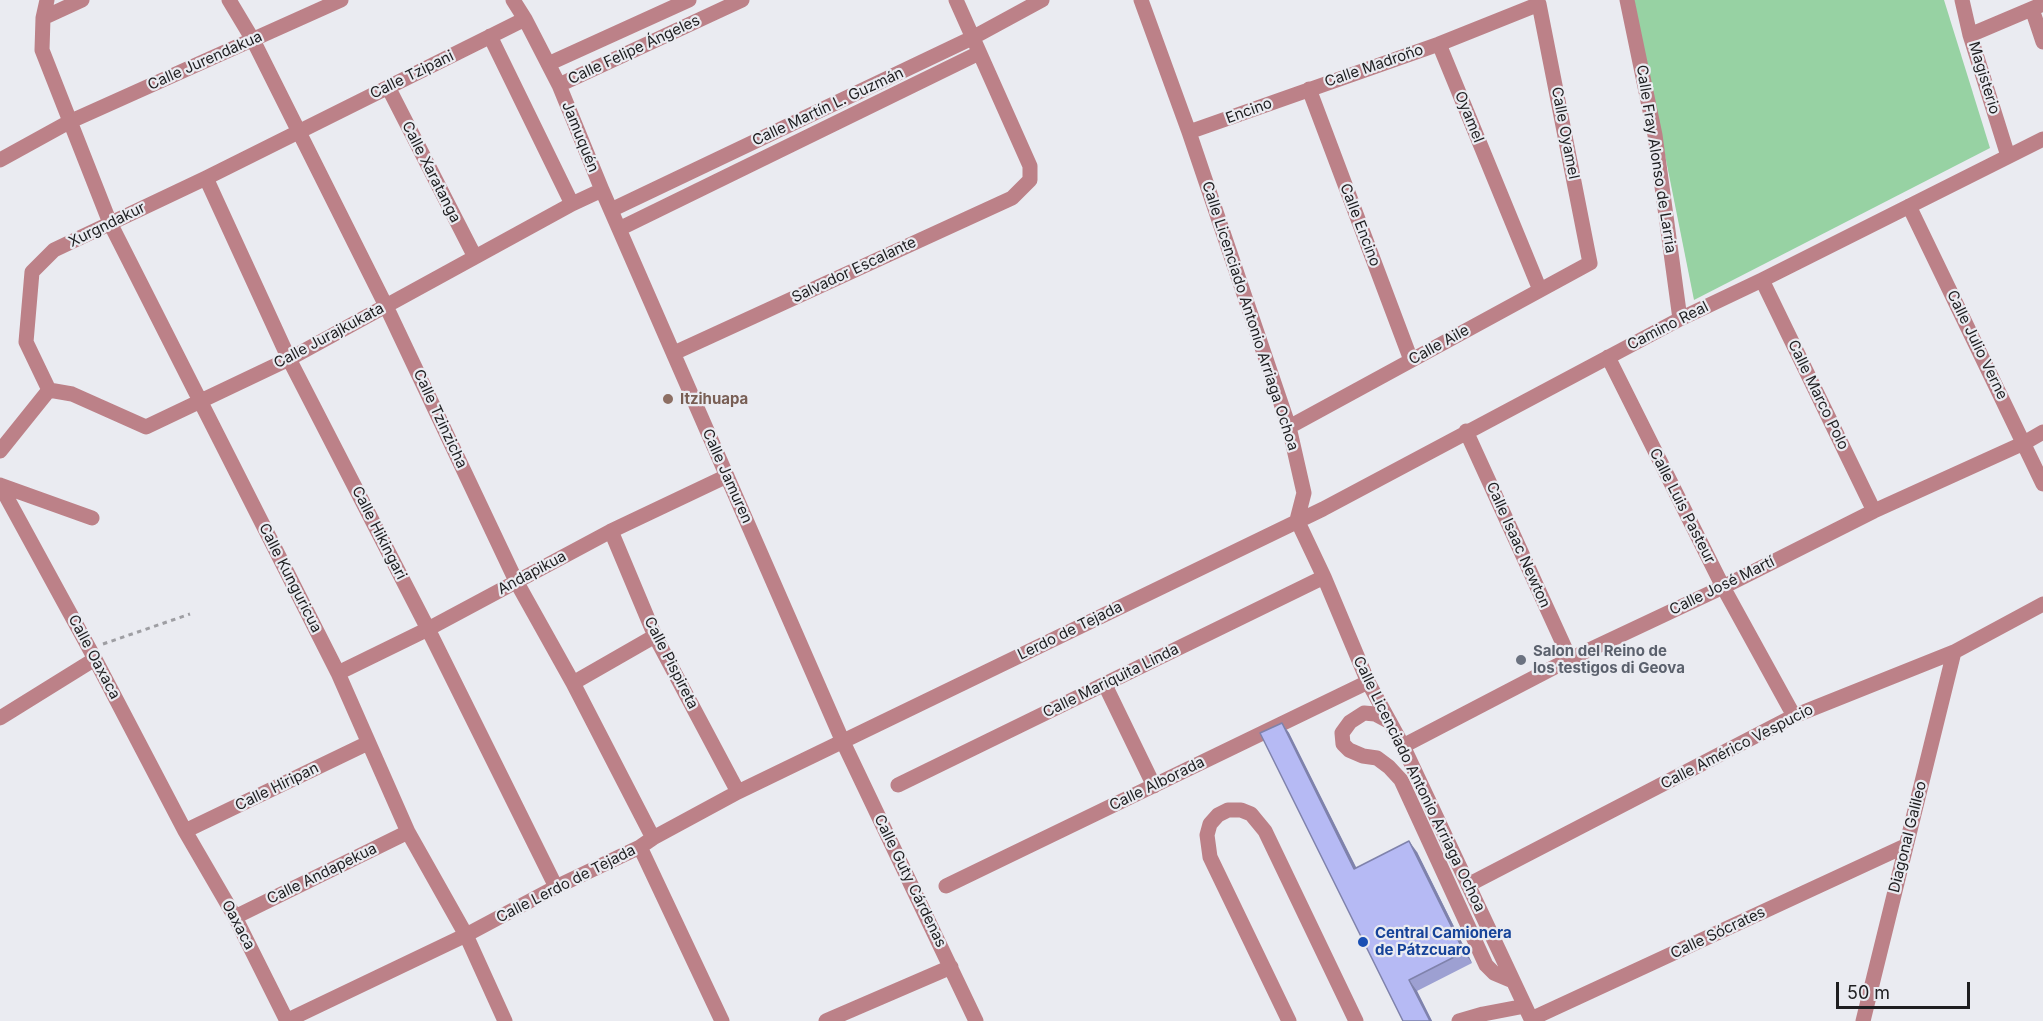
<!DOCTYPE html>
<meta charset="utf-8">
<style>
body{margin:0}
#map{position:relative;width:2043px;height:1021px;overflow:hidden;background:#eaebf1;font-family:Inter,sans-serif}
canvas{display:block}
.scale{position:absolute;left:1836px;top:982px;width:134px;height:27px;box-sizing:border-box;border:3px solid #1e1e20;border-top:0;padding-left:8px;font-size:18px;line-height:21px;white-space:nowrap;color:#1e1e20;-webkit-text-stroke:4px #eaebf1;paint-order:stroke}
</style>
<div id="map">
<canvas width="2043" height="1021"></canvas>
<div class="scale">50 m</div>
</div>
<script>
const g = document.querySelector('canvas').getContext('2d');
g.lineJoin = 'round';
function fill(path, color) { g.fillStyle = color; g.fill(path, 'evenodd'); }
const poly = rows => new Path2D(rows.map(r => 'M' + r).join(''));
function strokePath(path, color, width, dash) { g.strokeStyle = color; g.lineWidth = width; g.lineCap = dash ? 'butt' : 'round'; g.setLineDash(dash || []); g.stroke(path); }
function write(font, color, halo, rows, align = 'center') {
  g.font = font + ' Inter,sans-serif'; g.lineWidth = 4.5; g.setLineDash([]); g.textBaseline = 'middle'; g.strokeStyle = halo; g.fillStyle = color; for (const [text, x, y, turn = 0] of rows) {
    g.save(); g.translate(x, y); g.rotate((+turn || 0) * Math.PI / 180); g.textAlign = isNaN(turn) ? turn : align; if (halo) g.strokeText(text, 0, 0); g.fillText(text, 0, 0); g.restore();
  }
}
fill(poly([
 [1634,0,1944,0,1990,148,1694,300]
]), '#97d2a3');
strokePath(poly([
 [103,644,190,614]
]), '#9e9ea3', 3, [4.5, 4.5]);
strokePath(poly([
 [47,0,43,18,42,50,110,223,338,673,408,832,466,935,505,1021],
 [229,0,253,40,386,306,516,581,573,683,653,838],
 [513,0,525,19,559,85,602,190,843,742,976,1021],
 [1141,0,1189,132,1289,427,1304,493,1297,520,1324,577,1368,682,1403,746,1532,1021],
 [1627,0,1655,135,1680,319],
 [1962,0,1970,35,2008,156],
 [2032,9,2043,42],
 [43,18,82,0],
 [1970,35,2043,4],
 [490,36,572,204],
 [1439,44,1540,290],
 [548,64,689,0],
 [559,85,742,0],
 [388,87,475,257],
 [1309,89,1411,360],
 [1189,132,1439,44,1539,4,1590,263,1289,427],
 [0,160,69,122,341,0],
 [206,178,289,359,428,629,556,887],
 [1909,206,2043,484],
 [611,210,972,38,1042,0],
 [619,229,979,53],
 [1762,280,1874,511],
 [674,353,1012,198,1030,180,1030,166,956,0],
 [1608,357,1723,587,1794,716],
 [49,390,26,342,32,272,54,250,206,178,525,19],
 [49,390,72,394,146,427,289,359,572,204,602,190],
 [1466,431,1570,659],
 [0,451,49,390],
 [0,485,95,659,185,831,235,917,287,1021],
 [0,485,92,518],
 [611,531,655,636,738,792],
 [338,673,428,629,611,531,727,476],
 [573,683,655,636],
 [1105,685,1154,786],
 [0,718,95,659],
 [1390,722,1375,714,1364,713,1350,722,1342,733,1343,744,1349,750,1363,756,1377,758,1389,767,1401,780,1486,965,1494,973,1513,981],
 [1403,746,1570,659,1723,587,1874,511,2024,443,2043,432],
 [898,785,1324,577],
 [185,831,368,743],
 [640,847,722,1021],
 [1468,885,1794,716,1954,652,2043,604],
 [946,886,1368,682],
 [235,917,408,832],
 [1531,1019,1905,846],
 [286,1021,466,935,556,887,640,847,653,838,738,792,1323,509,1680,319,1762,280,2043,139],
 [826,1021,951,967],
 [1289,1021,1210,857,1207,835,1210,824,1218,815,1228,810,1241,810,1251,814,1265,831,1356,1021],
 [1459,1021,1483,1014,1525,1006],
 [1863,1021,1954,652]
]), '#bc8188', 15);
fill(poly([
 [1282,723,1289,733,1356,868,1417,852,1472,963,1417,991,1432,1021,1403,1021]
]), '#9da0d2');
fill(poly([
 [1282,723,1289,733,1362,879,1354,869],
 [1409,841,1417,852,1472,963,1464,952],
 [1409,980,1417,991,1432,1021,1430,1021]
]), '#7f82ab');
const building = poly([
 [1282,723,1354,869,1409,841,1464,952,1409,980,1430,1021,1403,1021,1260,733,1282,723]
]);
fill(building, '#b6baf4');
strokePath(building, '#7f82ab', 1.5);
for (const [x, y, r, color] of [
 [668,399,6,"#8d6e63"],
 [1521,660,6,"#6b7280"],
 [1363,942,6,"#1a4fb4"]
]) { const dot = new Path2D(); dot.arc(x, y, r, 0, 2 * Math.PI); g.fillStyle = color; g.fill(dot); strokePath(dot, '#eaebf1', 2); }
write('15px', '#1e1e20', '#eaebf1', [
 ["Calle Felipe Ángeles",634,50,-25],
 ["Calle Jurendakua",205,61,-24],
 ["Calle Madroño",1374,66,-19],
 ["Calle Tzipani",412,75,-26],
 ["Magisterio",1984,78,73],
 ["Calle Martín L. Guzmán",828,107,-25],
 ["Encino",1249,111,-20],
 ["Oyamel",1469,117,68],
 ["Calle Oyamel",1565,133,79],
 ["Jamuquén",580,137,68],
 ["Calle Fray Alonso de Larria",1656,159,81],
 ["Calle Xaratanga",431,172,63],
 ["Xurgndakur",107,225,-26],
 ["Calle Encino",1360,225,69],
 ["Salvador Escalante",854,270,-25],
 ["Calle Licenciado Antonio Arriaga Ochoa",1250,316,72],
 ["Camino Real",1668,326,-27],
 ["Calle Jurajkukata",329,336,-28],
 ["Calle Aile",1439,345,-29],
 ["Calle Julio Verne",1977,345,64],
 ["Calle Marco Polo",1818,395,64],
 ["Calle Tzinzicha",440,419,65],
 ["Calle Jamuren",727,476,66],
 ["Calle Luis Pasteur",1682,506,63],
 ["Calle Hikingari",379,533,63],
 ["Calle Isaac Newton",1518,545,66],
 ["Andapikua",532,573,-28],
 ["Calle Kunguricua",290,578,63],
 ["Calle José Martí",1722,586,-26],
 ["Lerdo de Tejada",1070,631,-26],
 ["Calle Oaxaca",94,657,62],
 ["Calle Pispireta",671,663,63],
 ["Calle Mariquita Linda",1111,681,-26],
 ["Calle Américo Vespucio",1737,747,-27],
 ["Calle Alborada",1157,784,-26],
 ["Calle Licenciado Antonio Arriaga Ochoa",1419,784,64],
 ["Calle Hiripan",277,787,-26],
 ["Diagonal Galileo",1908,837,-76],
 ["Calle Andapekua",322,874,-26],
 ["Calle Guty Cárdenas",910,881,64],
 ["Calle Lerdo de Tejada",566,884,-27],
 ["Oaxaca",238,925,62],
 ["Calle Sócrates",1718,933,-25]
]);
write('bold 15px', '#785e54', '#eaebf1', [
 ["Itzihuapa",680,399]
], 'left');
write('bold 15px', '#5b616d', '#eaebf1', [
 ["Salon del Reino de",1533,651],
 ["los testigos di Geova",1533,668]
], 'left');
write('bold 15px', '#164399', '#eaebf1', [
 ["Central Camionera",1375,933],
 ["de Pátzcuaro",1375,950]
], 'left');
</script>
